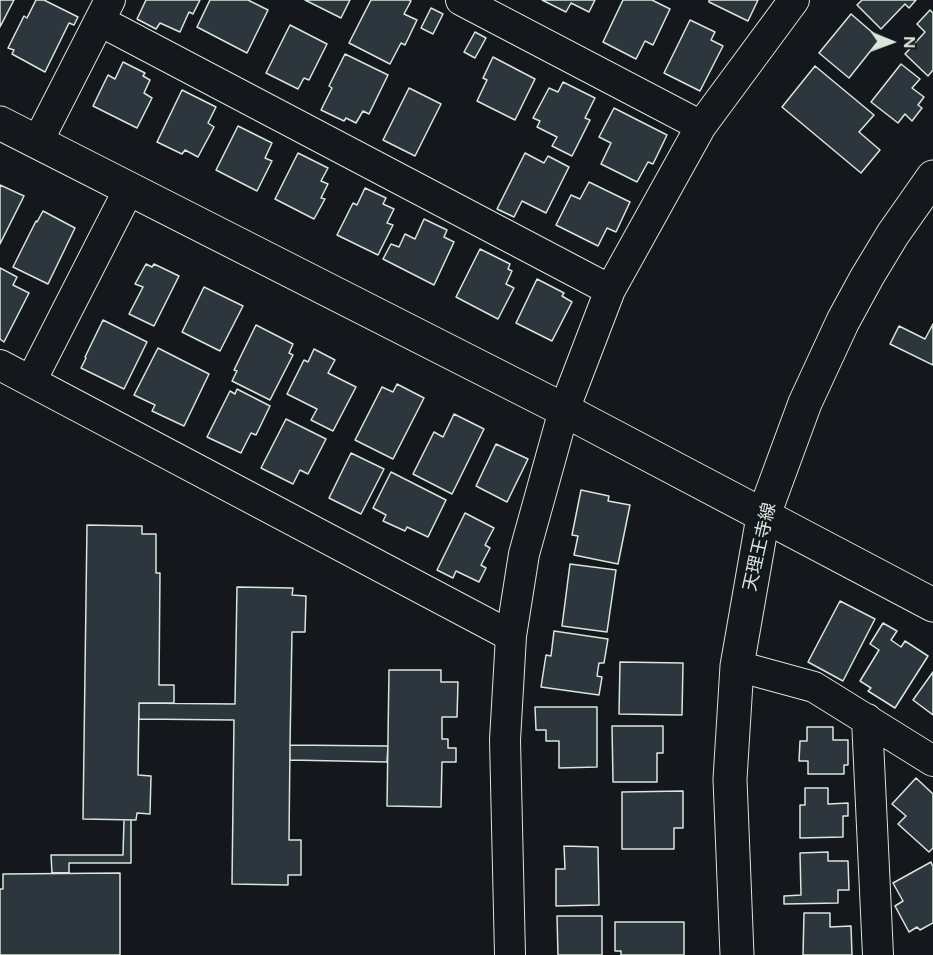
<!DOCTYPE html>
<meta charset="utf-8">
<style>
body{margin:0}
#map{position:relative;width:933px;height:955px;overflow:hidden;background:#14181c;font-family:Figtree,sans-serif}
canvas{display:block}
.north{position:absolute;left:861px;top:12px;width:60px;height:60px;-webkit-text-stroke:4px #14181c;paint-order:stroke;rotate:91deg;font-size:16px;font-weight:700;line-height:24px;text-align:center;color:#d8e6dc}
.north::after{content:'';display:block;margin:auto;width:21px;height:27px;background:#d8e6dc;clip-path:polygon(50% 0,100% 100%,50% 72%,0 100%)}
</style>
<div id="map">
<canvas width="933" height="955"></canvas>
<div class="north">N</div>
</div>
<script>
const g = document.querySelector('canvas').getContext('2d');
g.lineJoin = 'round';
function fill(path, color) { g.fillStyle = color; g.fill(path, 'evenodd'); }
const poly = rows => new Path2D(rows.map(r => 'M' + r).join(''));
function strokePath(path, color, width, dash) { g.strokeStyle = color; g.lineWidth = width; g.lineCap = dash ? 'butt' : 'round'; g.setLineDash(dash || []); g.stroke(path); }
function write(font, color, halo, rows, align = 'center') {
  g.font = font + ' Figtree,"Noto Sans JP",sans-serif'; g.lineWidth = 4.5; g.setLineDash([]); g.textBaseline = 'middle'; g.strokeStyle = halo; g.fillStyle = color; for (const [text, x, y, turn = 0] of rows) {
    g.save(); g.translate(x, y); g.rotate((+turn || 0) * Math.PI / 180); g.textAlign = isNaN(turn) ? turn : align; if (halo) g.strokeText(text, 0, 0); g.fillText(text, 0, 0); g.restore();
  }
}
const building = poly([
 [0,0,14,0,0,27,0,0],
 [36,0,44,0,78,17,74,25,69,23,45,72,12,54,14,50,8,48,24,16,27,18,36,0],
 [146,0,200,0,193,14,189,12,180,32,160,23,156,29,137,19,146,0],
 [210,0,248,0,268,10,247,53,197,27,210,0],
 [305,0,350,0,341,18,305,0],
 [371,0,409,0,411,1,404,14,417,20,405,45,401,43,390,64,349,43,371,0],
 [542,0,595,0,589,12,571,3,566,12,542,0],
 [623,0,652,0,670,9,653,45,645,41,636,59,603,42,623,0],
 [709,0,758,0,748,21,709,2,709,0],
 [862,0,916,0,909,8,905,4,881,29,857,5,862,0],
 [431,8,443,14,433,34,421,28,431,8],
 [930,10,933,13,933,70,928,76,905,54,925,32,917,24,930,10],
 [851,14,880,39,849,78,819,53,851,14],
 [690,20,715,32,711,40,723,46,700,91,664,73,690,20],
 [290,25,327,44,309,80,304,78,298,89,266,73,290,25],
 [475,32,486,38,475,58,464,52,475,32],
 [345,54,388,75,369,114,363,111,356,123,346,118,344,121,321,110,332,88,329,86,345,54],
 [493,57,535,79,515,120,477,101,487,80,483,78,493,57],
 [123,62,145,73,143,76,150,80,144,93,152,98,137,128,93,106,108,75,115,79,123,62],
 [901,64,920,79,912,88,924,97,918,105,922,108,912,121,905,114,898,123,871,102,901,64],
 [815,66,874,115,859,132,880,150,861,173,782,107,815,66],
 [563,82,595,98,585,118,590,120,572,156,552,146,557,137,537,127,540,121,533,118,549,88,558,92,563,82],
 [409,88,441,104,415,156,383,140,409,88],
 [182,90,216,107,208,123,214,127,198,157,185,150,182,154,157,142,182,90],
 [614,108,667,135,653,164,648,162,637,182,601,164,611,143,599,137,614,108],
 [238,126,272,143,265,158,272,161,257,191,216,170,238,126],
 [298,153,328,168,321,181,328,184,321,198,325,199,314,219,275,199,298,153],
 [525,153,544,163,548,156,569,167,546,213,522,201,514,217,497,209,525,153],
 [589,182,630,202,616,232,607,228,598,246,556,225,571,195,580,199,589,182],
 [0,185,24,196,0,244,0,185],
 [365,188,386,198,383,204,394,209,387,223,393,225,378,255,337,235,353,203,357,205,365,188],
 [43,211,75,228,48,284,13,267,36,221,37,222,43,211],
 [424,219,447,230,444,237,454,242,434,285,383,259,391,244,399,247,405,234,415,239,424,219],
 [480,249,510,264,508,269,512,271,506,284,514,288,498,319,456,297,480,249],
 [146,264,152,267,154,264,179,276,154,326,129,314,143,287,135,284,146,264],
 [0,268,17,277,13,285,29,293,4,342,0,339,0,268],
 [537,279,564,293,562,296,572,302,552,341,516,323,537,279],
 [204,287,243,306,220,351,182,332,204,287],
 [103,320,147,342,124,389,81,368,86,358,85,357,103,320],
 [933,324,933,365,890,344,899,326,925,339,933,324],
 [256,325,293,344,289,353,293,355,270,400,232,381,237,371,234,370,256,325],
 [158,348,209,374,184,426,152,411,155,405,134,395,158,348],
 [314,349,335,360,328,373,356,387,333,431,311,420,317,409,287,394,304,360,308,362,314,349],
 [397,384,424,398,393,459,355,440,382,387,393,392,397,384],
 [237,389,270,406,256,435,251,433,241,453,207,437,230,391,235,394,237,389],
 [454,414,484,429,452,494,413,474,434,432,443,437,454,414],
 [286,419,326,439,308,474,300,470,293,484,261,468,286,419],
 [496,444,528,459,507,502,476,486,496,444],
 [351,453,384,469,361,514,329,498,351,453],
 [391,472,446,500,428,537,407,527,405,531,383,521,386,515,373,508,391,472],
 [581,490,609,496,608,501,630,505,618,564,574,555,578,536,572,535,581,490],
 [465,513,494,528,485,545,490,548,481,565,486,568,479,582,456,571,453,578,437,570,465,513],
 [87,525,142,526,142,534,156,534,156,573,160,573,159,685,174,685,174,703,139,703,138,775,151,776,150,814,137,813,136,820,83,819,87,525],
 [570,564,616,570,607,632,562,626,570,564],
 [237,587,293,588,292,595,306,596,305,632,292,632,290,745,289,840,301,840,301,875,288,875,288,885,232,884,234,720,139,719,139,703,235,704,237,587],
 [840,601,875,619,843,681,808,662,840,601],
 [883,623,897,631,891,640,901,647,905,641,928,656,895,708,868,691,871,688,860,681,879,650,870,644,883,623],
 [554,631,608,639,604,663,599,663,597,676,602,677,599,695,541,687,546,655,551,656,554,631],
 [620,662,683,663,682,715,619,714,620,662],
 [389,670,441,670,441,682,458,682,457,717,442,717,442,739,448,739,448,748,456,748,456,762,442,762,441,807,387,806,389,670],
 [933,672,933,715,913,700,933,672],
 [535,707,597,707,597,767,559,768,559,741,546,741,546,730,536,730,535,707],
 [612,726,663,726,663,753,657,753,657,782,613,782,612,726],
 [807,727,833,727,833,740,848,740,848,765,844,765,844,774,808,774,808,761,799,761,800,741,807,741,807,727],
 [290,745,388,746,387,762,290,760,290,745],
 [916,778,933,794,933,848,929,852,898,824,906,816,892,804,916,778],
 [805,788,828,788,828,804,848,803,848,816,843,816,843,837,800,838,800,805,805,805,805,788],
 [683,791,683,828,674,828,674,849,622,849,622,792,683,791],
 [124,820,131,820,131,863,69,863,69,873,52,873,51,855,123,855,124,820],
 [564,846,598,847,599,905,556,906,556,869,565,869,564,846],
 [828,852,828,861,848,861,849,890,838,890,838,903,784,904,784,896,801,895,800,853,828,852],
 [931,862,933,867,933,923,920,930,917,927,909,932,895,906,903,901,893,883,931,862],
 [120,873,120,955,0,955,0,889,3,889,3,874,120,873],
 [804,913,830,913,830,927,851,926,852,955,803,955,804,913],
 [557,916,602,916,602,955,558,955,557,916],
 [615,922,684,922,684,955,621,955,621,951,615,951,615,922]
]);
fill(building, '#2c363c');
strokePath(building, '#d8e6dc', 1.5);
const street = poly([
 [461,0,701,126],
 [100,21,610,290],
 [37,143,110,0],
 [0,365,511,636],
 [31,381,129,189],
 [737,666,814,687,933,761],
 [867,719,878,955],
 [510,955,505,740,511,636,524,554,564,410,610,290,701,126,794,0]
]);
const secondary = poly([
 [0,123,564,410,933,605]
]);
const primary = poly([
 [737,955,730,779,737,666,763,517,805,403,843,321,867,277,893,234,933,177]
]);
strokePath(street, '#d8e6dc', 32);
strokePath(secondary, '#d8e6dc', 35);
strokePath(primary, '#d8e6dc', 35);
strokePath(street, '#14181c', 30);
strokePath(secondary, '#14181c', 33);
strokePath(primary, '#14181c', 33);
write('18px', '#d8e6dc', '#14181c', [
 ["天理王寺線",760,547,-77]
]);
</script>
